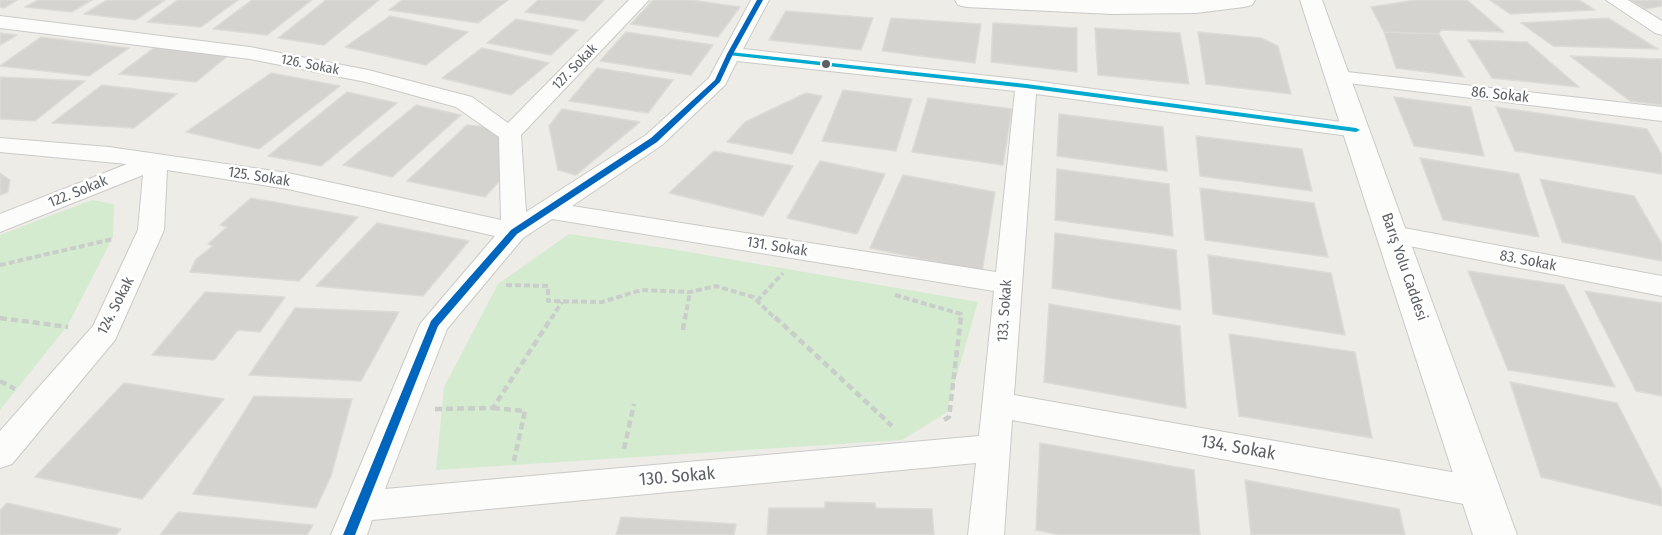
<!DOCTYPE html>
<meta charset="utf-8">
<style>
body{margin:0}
canvas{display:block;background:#edece7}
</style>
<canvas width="1662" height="535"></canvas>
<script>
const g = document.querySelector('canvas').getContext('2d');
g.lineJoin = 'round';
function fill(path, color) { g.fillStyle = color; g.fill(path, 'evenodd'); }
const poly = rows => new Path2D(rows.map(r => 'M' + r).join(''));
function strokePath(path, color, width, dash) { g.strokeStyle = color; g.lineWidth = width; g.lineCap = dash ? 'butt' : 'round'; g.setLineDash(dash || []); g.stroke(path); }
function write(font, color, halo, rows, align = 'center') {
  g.font = font + ' "Fira Sans Condensed",sans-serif'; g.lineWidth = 5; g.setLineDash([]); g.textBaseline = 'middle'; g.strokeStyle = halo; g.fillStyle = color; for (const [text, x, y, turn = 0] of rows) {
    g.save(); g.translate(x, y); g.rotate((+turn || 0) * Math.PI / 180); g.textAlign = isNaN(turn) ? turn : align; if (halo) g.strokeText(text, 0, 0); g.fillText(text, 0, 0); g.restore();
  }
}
fill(poly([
 [92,200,114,204,113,237,68,325,0,410,0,235],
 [569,234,677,250,978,302,946,413,902,440,436,470,444,387,498,284]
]), '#d4ebd0');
const building = poly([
 [0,0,17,0,4,8,0,7,0,0],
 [38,0,92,0,72,12,25,7,38,0],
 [107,0,165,0,136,20,84,14,107,0],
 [178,0,238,0,201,27,147,22,178,0],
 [252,0,312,0,267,35,213,29,252,0],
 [326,0,379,0,324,45,278,38,326,0],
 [402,0,508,0,478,23,389,10,402,0],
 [538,0,604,0,584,21,525,12,538,0],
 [653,0,691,0,740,7,718,37,631,24,653,0],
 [1416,0,1467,0,1504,32,1441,30,1439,34,1384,32,1371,7,1416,0],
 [1490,0,1579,0,1595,10,1510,14,1490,0],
 [1629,0,1662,0,1662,6,1646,9,1629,0],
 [786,11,873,18,861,50,769,40,786,11],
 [390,16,468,32,426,65,345,47,390,16],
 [891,18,981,24,975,63,882,51,891,18],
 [1608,18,1658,49,1553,46,1521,23,1608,18],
 [516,19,578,30,551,55,487,43,516,19],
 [993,23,1077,28,1077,72,991,62,993,23],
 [1095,28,1180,33,1189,84,1098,75,1095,28],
 [626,32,713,45,691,75,600,61,626,32],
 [1198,32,1261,38,1278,46,1291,94,1206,84,1198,32],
 [1384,32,1439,34,1464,77,1396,68,1384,32],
 [0,33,17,35,0,45,0,33],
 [41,37,129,48,89,76,0,66,41,37],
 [1468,40,1527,42,1579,87,1492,78,1468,40],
 [155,47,230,54,196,82,119,74,155,47],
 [482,48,549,63,511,95,442,78,482,48],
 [1570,56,1662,59,1662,105,1630,101,1570,56],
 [597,68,673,80,648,113,569,101,597,68],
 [271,73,340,86,259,149,186,132,271,73],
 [0,77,85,81,35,121,0,119,0,77],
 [102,85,177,94,134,128,52,123,102,85],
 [843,90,912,99,896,151,822,141,843,90],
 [347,92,397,103,321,166,268,156,347,92],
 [806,93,822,96,792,154,727,142,745,122,806,93],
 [1394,97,1471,107,1484,156,1414,146,1394,97],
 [928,98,1012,109,1003,165,912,152,928,98],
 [416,105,461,115,392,177,343,165,416,105],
 [1496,107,1647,129,1662,155,1662,174,1515,151,1496,107],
 [562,109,640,122,576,175,558,170,549,126,562,109],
 [1059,114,1163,127,1167,171,1057,156,1059,114],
 [467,125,498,128,507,173,485,197,407,181,467,125],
 [1196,136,1302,149,1312,191,1200,176,1196,136],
 [714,151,793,166,763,216,669,193,714,151],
 [1420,158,1519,174,1539,237,1443,220,1420,158],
 [820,161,885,174,857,234,787,218,820,161],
 [1057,169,1169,184,1173,236,1055,220,1057,169],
 [0,173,10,180,8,192,0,195,0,173],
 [903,175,995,192,982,272,870,248,903,175],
 [1540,179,1634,196,1662,244,1662,261,1562,242,1540,179],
 [1200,188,1314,203,1328,257,1205,240,1200,188],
 [251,198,358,217,299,281,190,272,196,259,213,246,208,244,227,227,220,225,251,198],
 [377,223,469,241,423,296,316,286,377,223],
 [1055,233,1176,250,1181,310,1052,288,1055,233],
 [1208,255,1331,273,1345,335,1213,314,1208,255],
 [1468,271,1564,285,1615,387,1508,370,1468,271],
 [1585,291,1662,303,1662,396,1636,391,1585,291],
 [205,292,285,297,260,332,238,330,214,360,152,355,205,292],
 [1049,304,1180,326,1186,408,1044,382,1049,304],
 [295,308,399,312,361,381,249,375,295,308],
 [1229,334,1355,352,1372,438,1239,416,1229,334],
 [1510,382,1617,403,1662,491,1662,506,1541,477,1510,382],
 [124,383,224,399,142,499,35,477,124,383],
 [254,396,352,399,331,476,316,508,193,494,254,396],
 [1040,443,1194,470,1200,535,1060,535,1036,530,1040,443],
 [1245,480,1399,509,1405,535,1251,535,1245,480],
 [825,502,875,503,876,508,932,509,934,535,767,535,769,508,825,508,825,502],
 [7,503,43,511,121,529,116,535,0,535,0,510,7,503],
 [178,512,313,525,307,535,160,535,178,512],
 [621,517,736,524,734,535,616,535,621,517]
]);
fill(building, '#d4d3d0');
strokePath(building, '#dddbd6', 1.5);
const minor = poly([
 [629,0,649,0,521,135,526,212,646,135,709,78,751,0,769,0,743,49,1026,80,1364,125,1367,130,1364,135,1356,137,1036,94,1014,395,1480,477,1492,481,1497,492,1492,503,1480,507,1012,420,1004,535,968,535,976,463,372,520,367,535,331,535,420,324,495,236,288,189,167,170,164,230,115,340,12,464,0,468,0,431,93,326,138,230,143,175,0,232,0,214,127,164,0,152,0,138,109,147,288,173,501,220,499,137,456,107,366,82,250,59,0,28,0,16,250,47,368,70,472,97,508,123,629,0],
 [737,61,1015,91,996,272,572,206,662,145,725,85,737,61],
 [552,219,994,291,979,436,385,489,447,329,523,238,552,219],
 [1606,0,1628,0,1662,21,1662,35,1655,33,1606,0],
 [1338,71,1662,107,1662,121,1331,81,1327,77,1331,73,1338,71],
 [1393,226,1662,276,1662,296,1384,241,1380,235,1384,229,1393,226]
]);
const tertiary = poly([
 [1300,0,1322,0,1517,535,1473,535,1300,0]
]);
const secondary = poly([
 [955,0,1255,0,1252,5,1244,7,1196,13,1112,14,966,7,958,5,955,0]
]);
strokePath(minor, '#cacac9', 2);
strokePath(tertiary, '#cacac9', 2);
strokePath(secondary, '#c9c9c8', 2);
strokePath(poly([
 [0,265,113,239],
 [506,285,548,286,548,301,602,302,641,290,690,292,716,286,753,297,776,319],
 [895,295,961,314,960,319],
 [757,301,783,273],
 [0,318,4,319],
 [551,319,562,302],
 [685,319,690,292]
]), '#c9ceca', 4, [6, 3]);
strokePath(poly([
 [775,317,892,426],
 [0,318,68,327],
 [683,330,685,317],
 [0,381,15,389],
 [493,408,525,411,514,461],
 [435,409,493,408,552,317],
 [944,420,949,417,961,317],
 [624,449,634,404]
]), '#c9ceca', 4.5, [7, 4]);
fill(minor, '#fcfcfb');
fill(tertiary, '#fcfcfb');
fill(secondary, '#fcfcfb');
fill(poly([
 [730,52,1026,84,1356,128,1360,130,1356,132,1026,88,728,55,727,54,730,52]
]), '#00a9ce');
fill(poly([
 [757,0,763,0,733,54,720,82,657,142,517,234,438,326,355,535,343,535,431,321,511,230,651,138,715,80,727,54,757,0]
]), '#0065bd');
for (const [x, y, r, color] of [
 [826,64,5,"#5c6166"]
]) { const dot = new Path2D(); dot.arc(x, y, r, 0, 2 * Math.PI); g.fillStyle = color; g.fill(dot); strokePath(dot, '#fff', 2); }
write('14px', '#5c6166', '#fff', [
 ["126. Sokak",310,65,11],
 ["127. Sokak",575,67,-46]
]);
write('15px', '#5c6166', '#fff', [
 ["86. Sokak",1500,95,6],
 ["125. Sokak",259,177,9],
 ["122. Sokak",78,192,-22],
 ["131. Sokak",777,247,9],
 ["83. Sokak",1528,261,11],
 ["Barış Yolu Caddesi",1404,267,71],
 ["124. Sokak",116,306,-63],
 ["133. Sokak",1005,311,-86]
]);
write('18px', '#5c6166', '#fff', [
 ["134. Sokak",1238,448,10],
 ["130. Sokak",677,477,-5]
]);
</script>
